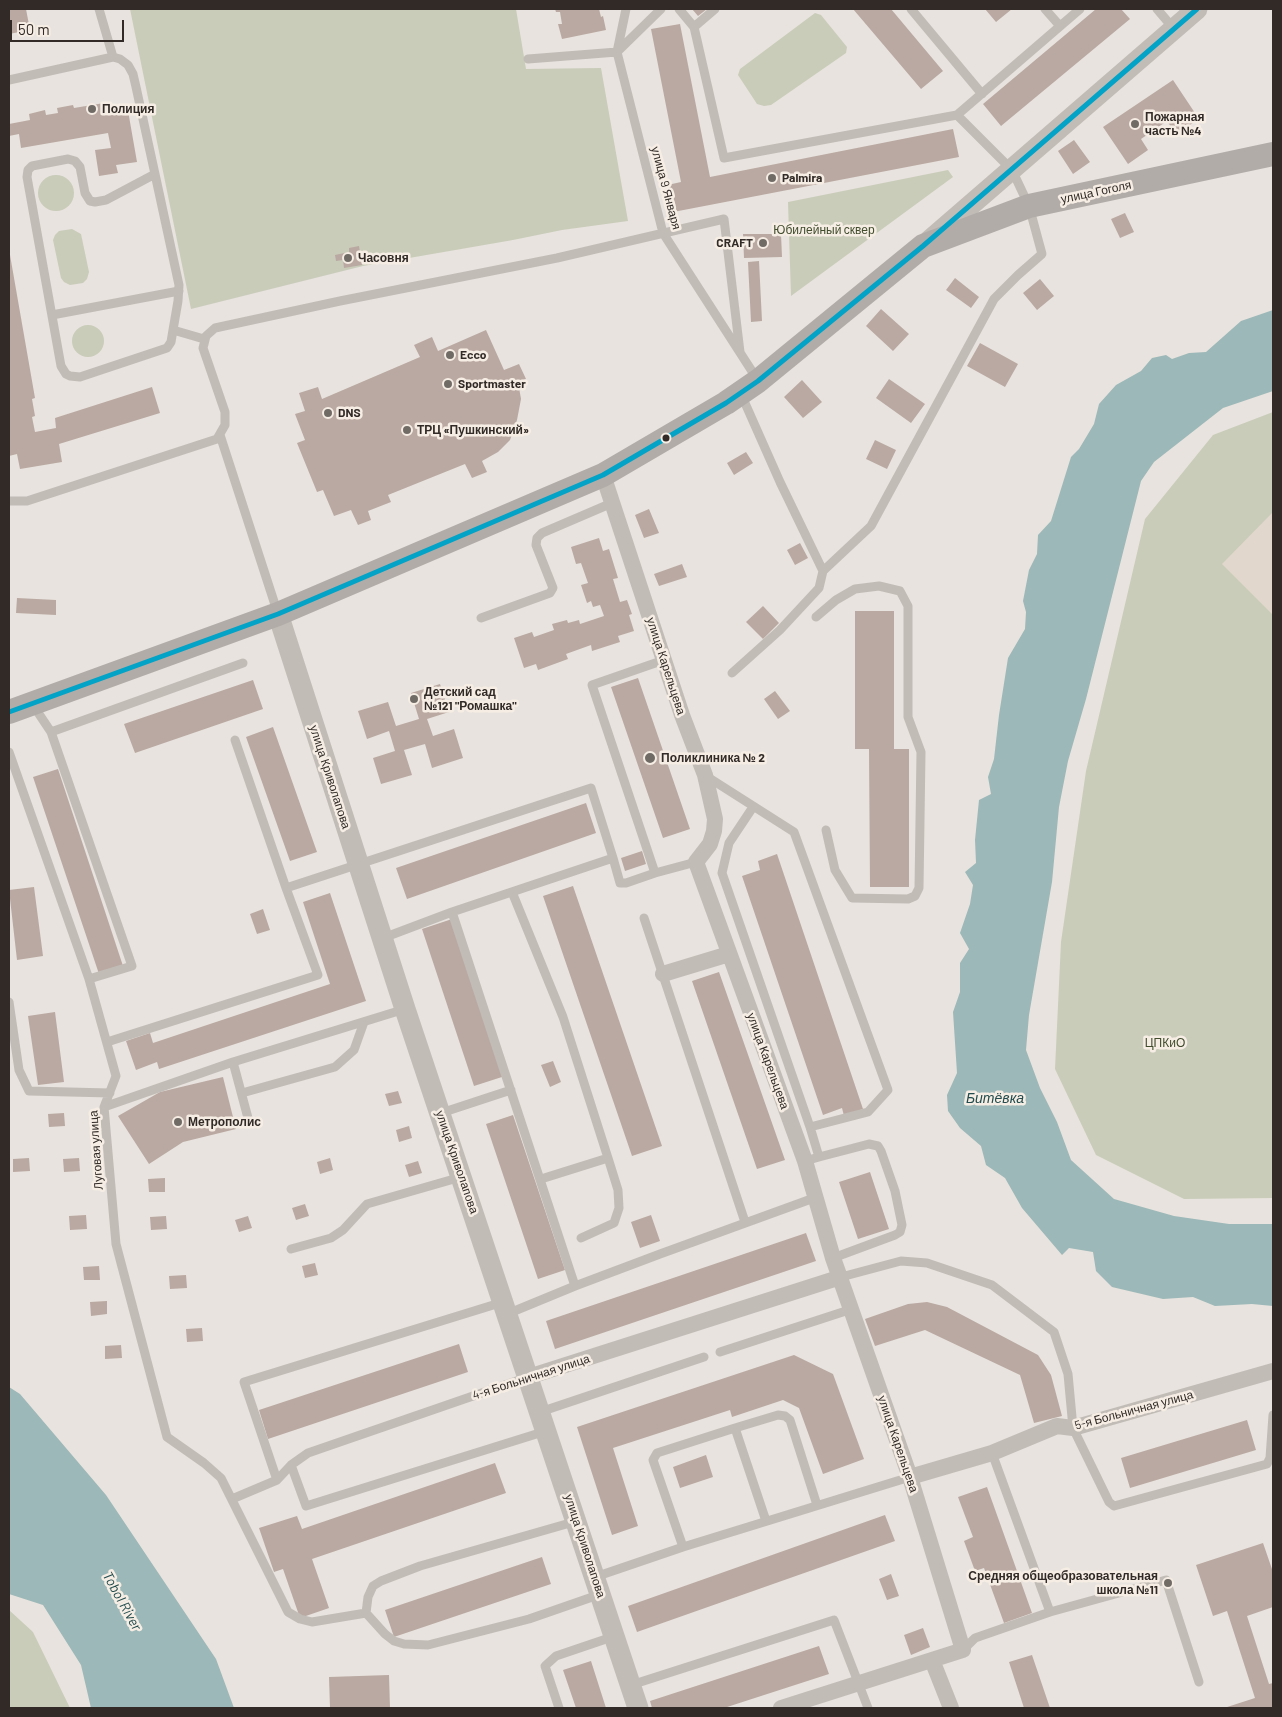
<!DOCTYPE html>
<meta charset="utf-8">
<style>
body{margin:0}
#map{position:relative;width:1282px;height:1717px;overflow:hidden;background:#e8e3de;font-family:Barlow,sans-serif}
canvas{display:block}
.frame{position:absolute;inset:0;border:10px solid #312a26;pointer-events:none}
.scale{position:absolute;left:10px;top:20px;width:114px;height:22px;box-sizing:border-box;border:2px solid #312a26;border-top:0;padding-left:6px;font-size:15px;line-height:18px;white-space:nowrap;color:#312a26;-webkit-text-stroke:4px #f6eee5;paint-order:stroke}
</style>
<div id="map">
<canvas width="1282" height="1717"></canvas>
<div class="frame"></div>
<div class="scale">50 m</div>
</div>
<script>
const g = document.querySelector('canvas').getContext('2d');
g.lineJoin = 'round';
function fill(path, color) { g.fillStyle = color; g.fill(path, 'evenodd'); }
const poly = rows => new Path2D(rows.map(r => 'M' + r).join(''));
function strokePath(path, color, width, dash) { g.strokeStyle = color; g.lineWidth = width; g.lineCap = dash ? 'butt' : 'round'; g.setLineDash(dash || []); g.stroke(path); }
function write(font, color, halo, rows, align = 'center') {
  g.font = font + ' Barlow,sans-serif'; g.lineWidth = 5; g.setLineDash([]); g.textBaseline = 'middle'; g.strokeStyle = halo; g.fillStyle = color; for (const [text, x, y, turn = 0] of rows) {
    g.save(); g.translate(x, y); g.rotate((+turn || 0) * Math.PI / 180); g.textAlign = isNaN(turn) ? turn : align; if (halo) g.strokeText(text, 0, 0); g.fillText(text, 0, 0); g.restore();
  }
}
fill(poly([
 [130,9,516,9,526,69,601,68,628,221,562,230,513,240,363,266,191,309],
 [815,13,821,15,847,47,846,53,771,105,764,106,757,104,738,75,740,69],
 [948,170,953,177,791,296,788,202],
 '38 193a18 18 0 1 1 36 0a18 18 0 1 1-36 0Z',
 [72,229,81,234,89,272,87,279,83,283,70,285,64,282,61,278,53,240,55,235,59,231],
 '72 341a16 16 0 1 1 32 0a16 16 0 1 1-32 0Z',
 [1273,412,1273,1198,1184,1199,1096,1155,1055,1069,1061,942,1086,771,1145,519,1213,435],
 [9,1610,33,1632,70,1708,9,1708]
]), '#c9ccb9');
fill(poly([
 [1273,512,1273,615,1222,564]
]), '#e2d7cc');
fill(poly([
 [1273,310,1273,391,1223,408,1154,462,1141,481,1086,699,1068,761,1059,807,1052,882,1029,1015,1026,1050,1040,1088,1057,1122,1071,1160,1114,1199,1174,1216,1229,1224,1273,1224,1273,1306,1252,1304,1215,1306,1193,1297,1163,1299,1112,1287,1096,1271,1093,1252,1069,1248,1062,1255,1022,1208,1005,1178,986,1165,981,1146,960,1128,948,1111,947,1095,957,1073,953,1012,960,992,960,963,969,949,960,933,970,904,973,885,965,872,976,863,975,840,979,800,991,794,988,777,994,759,999,715,1008,658,1025,629,1026,612,1023,601,1029,570,1037,554,1038,535,1051,521,1071,457,1079,449,1094,424,1099,404,1116,385,1141,371,1152,358,1166,355,1172,359,1189,353,1206,352,1241,321],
 [9,1387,20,1394,106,1495,216,1659,234,1708,91,1708,81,1665,43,1605,9,1594]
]), '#9cb8b8');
fill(poly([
 [9,9,26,9,30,30,9,34],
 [555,9,599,9,601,17,603,16,606,30,562,39,558,24,562,24,560,12,556,12],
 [692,9,707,9,698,16],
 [853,9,891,9,943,71,921,89],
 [985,9,1012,9,996,22],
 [1096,9,1121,9,1130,19,1001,126,983,104],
 [680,24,710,177,953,129,959,157,668,213,663,186,681,182,651,29],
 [1173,80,1199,119,1176,134,1167,121,1141,139,1148,150,1128,164,1103,127],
 [104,103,104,108,127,105,137,162,116,165,118,173,99,176,95,150,111,148,108,133,21,148,19,134,9,136,9,124,30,120,29,114,45,110,46,115,58,113,57,108,73,105,74,108],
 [1074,140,1090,162,1073,174,1058,151],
 [1125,213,1134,232,1120,238,1111,219],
 [743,234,781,234,782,257,744,258],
 [359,246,362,265,344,268,343,260,336,261,335,255,349,252,349,248],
 [10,255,35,398,32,399,35,416,32,417,35,432,56,428,55,418,152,387,160,413,59,444,62,462,20,469,17,454,9,456,9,452],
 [759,261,762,321,751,322,748,262],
 [955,278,979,297,971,308,946,290],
 [1040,279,1054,296,1037,310,1023,293],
 [881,309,909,334,893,351,866,326],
 [486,330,504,370,519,364,526,379,518,382,521,399,517,420,510,440,498,452,482,461,487,472,472,478,465,464,388,495,391,502,368,511,371,520,358,525,351,510,334,516,323,490,317,492,297,443,305,440,295,414,305,411,299,393,318,387,322,399,420,357,414,345,432,337,438,351],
 [980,343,1018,364,1005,387,967,366],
 [889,379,925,404,911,423,876,398],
 [802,380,822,402,803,418,784,397],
 [875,440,896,450,887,469,866,459],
 [746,452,753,463,734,475,727,463],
 [649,509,659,533,644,538,635,515],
 [599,538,603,551,609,549,618,578,613,579,620,602,627,600,632,614,629,615,634,631,618,636,620,642,592,651,591,645,566,654,568,659,538,670,536,664,524,668,514,638,532,632,534,637,554,630,552,624,567,620,568,623,579,620,580,624,604,616,600,605,593,607,591,601,587,603,581,585,588,583,581,563,576,564,571,547],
 [800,543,808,558,795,565,787,550],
 [682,564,687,577,659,586,654,574],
 [17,598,56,600,56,615,16,613],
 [763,606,779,623,763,639,746,622],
 [855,611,894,611,894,749,909,749,909,887,870,887,869,749,855,749],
 [638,678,690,829,663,838,611,687],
 [253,680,263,709,135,753,124,724],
 [440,684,449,712,427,719,433,736,454,729,463,758,432,768,425,744,404,750,412,775,381,784,373,758,395,751,389,731,367,739,358,711,388,702,396,726,419,719,411,693],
 [775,691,790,711,778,719,764,699],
 [273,727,317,852,290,861,246,737],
 [58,769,123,966,99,974,33,777],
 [586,803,596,833,407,899,396,868],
 [642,851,646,864,625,871,621,858],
 [777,854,863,1109,844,1116,842,1108,823,1115,742,876,760,870,758,861],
 [573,886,662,1146,632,1156,543,896],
 [34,887,43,956,17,960,9,890],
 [330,893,366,1001,159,1069,157,1062,136,1070,126,1041,150,1033,153,1043,330,984,303,902],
 [263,909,270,930,257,934,250,914],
 [452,919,505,1076,474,1086,422,929],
 [719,972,785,1160,757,1169,692,981],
 [55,1012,64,1082,38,1085,28,1016],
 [553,1061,561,1082,550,1087,541,1065],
 [223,1077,236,1129,183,1142,149,1164,118,1116,160,1092],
 [398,1091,402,1103,389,1106,385,1094],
 [64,1113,65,1126,49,1127,48,1114],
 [513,1115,565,1270,538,1279,486,1124],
 [409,1126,412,1138,399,1142,396,1130],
 [29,1158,30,1171,13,1172,13,1159],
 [79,1158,80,1171,64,1172,63,1159],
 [330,1158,333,1170,320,1174,317,1162],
 [418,1161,422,1173,409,1177,405,1165],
 [870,1172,889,1229,858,1239,839,1182],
 [165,1178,165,1192,149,1192,148,1179],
 [305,1204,309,1216,296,1220,292,1208],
 [86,1215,87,1229,70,1230,69,1216],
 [651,1215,660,1241,640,1248,631,1222],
 [166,1216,167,1229,151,1230,150,1217],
 [248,1216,252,1228,239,1232,235,1220],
 [806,1233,816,1261,555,1349,546,1321],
 [315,1263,318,1275,305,1278,302,1266],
 [99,1266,100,1280,84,1280,83,1267],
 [186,1275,187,1288,170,1289,169,1276],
 [107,1301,107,1314,91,1316,90,1302],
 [927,1302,947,1307,1038,1355,1051,1375,1062,1416,1034,1423,1020,1375,925,1330,875,1346,865,1319,908,1304],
 [202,1328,203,1341,187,1342,186,1329],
 [459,1344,468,1372,268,1439,259,1410],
 [121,1345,122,1358,105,1359,105,1346],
 [794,1355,833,1374,864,1459,823,1474,799,1408,783,1400,732,1417,730,1410,613,1448,638,1526,612,1535,577,1427],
 [1247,1420,1256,1450,1130,1488,1121,1458],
 [706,1455,713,1477,680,1488,673,1467],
 [495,1463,506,1493,312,1559,329,1608,300,1618,283,1569,274,1572,259,1528,297,1516,302,1529],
 [987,1487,1032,1613,1004,1623,984,1568,975,1571,964,1541,973,1537,958,1497],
 [885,1515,895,1541,637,1632,628,1606],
 [1263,1543,1273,1572,1273,1607,1247,1616,1269,1684,1273,1683,1273,1708,1224,1708,1255,1698,1227,1611,1213,1616,1196,1565],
 [542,1557,551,1584,394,1637,385,1610],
 [891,1574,899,1596,887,1600,879,1579],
 [923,1628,930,1647,911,1655,904,1635],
 [819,1646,829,1674,724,1708,652,1708,650,1701],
 [1032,1655,1050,1708,1024,1708,1009,1662],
 [591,1661,606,1708,576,1708,563,1670],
 [389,1675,390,1708,330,1708,329,1677]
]), '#baa9a2');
strokePath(poly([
 [99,9,113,57],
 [626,9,617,52,663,233,757,379],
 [679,9,694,27,724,158,957,115,1080,9],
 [911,9,982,94],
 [1045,9,1060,26],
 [1157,9,1174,29],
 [694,27,715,9],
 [528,59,617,52,661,9],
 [9,80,113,57,120,59,128,65,133,74,136,87,155,174,179,285,178,301,173,330,171,342,167,348,80,377,70,376,66,374,61,366,27,177,28,170,32,166,68,159,75,161,80,167,85,193,90,201,95,202,106,200,155,174],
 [52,315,179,291],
 [173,330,204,339],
 [741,394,780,482,823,571,871,526,994,299,1018,275,1042,254,1029,206,1012,170,957,115],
 [220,435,278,614],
 [9,501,27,501,217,439,225,425,225,412,203,348,206,336,215,328,340,301,557,258,724,219,740,352],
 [816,617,836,600,855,589,879,586,900,591,908,606,908,717,921,752,919,888,915,896,908,899,852,898,835,870,826,830],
 [481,618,550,593,553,588,536,545,537,538,542,533,612,503],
 [732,673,780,630,819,588,823,571],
 [33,705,51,732,132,966,89,979],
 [51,732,243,663],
 [9,752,89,979,116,1076,104,1107,116,1244,167,1437,204,1463,221,1478,288,1612,300,1619,312,1622,366,1613,385,1634,394,1641,404,1644,428,1645,529,1619,601,1594],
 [706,776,794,832,888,1090,868,1112,810,1127,819,1157,805,1161],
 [753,807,729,843,722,873,810,1127],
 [655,873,592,685,664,660],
 [286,888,591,788,613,858],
 [512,892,563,1017,608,1158,541,1179],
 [452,912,575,1286],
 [644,918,745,1222],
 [383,938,452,912,613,858,620,883,626,883,655,873,696,862],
 [9,1002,19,1070,29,1091,110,1093],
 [107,1042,318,975,286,888,235,740],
 [233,1062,248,1118],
 [242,1093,335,1067,354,1050,364,1022],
 [104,1107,233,1062,405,1009],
 [441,1113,511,1090],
 [819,1157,869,1144,878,1146,881,1151,895,1191,902,1225,900,1232,895,1235,833,1258],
 [581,1238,614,1223,619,1208,618,1190,608,1158],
 [291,1249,331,1238,343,1230,367,1204,461,1177],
 [841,1277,901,1261,927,1263,992,1285,1054,1332,1068,1374,1073,1428,1109,1502,1114,1506,1267,1464,1270,1458,1273,1415],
 [507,1314,575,1286,660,1254,814,1198],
 [720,1352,852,1309],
 [540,1412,704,1357],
 [735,1428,778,1415,785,1416,790,1420,817,1505],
 [992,1453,1050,1612],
 [291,1465,306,1506,546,1431],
 [277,1480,244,1382,503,1302],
 [232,1499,277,1480,291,1465,308,1453,528,1377],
 [683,1547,653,1460,657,1453,735,1428,766,1521],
 [595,1577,683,1547,910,1477],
 [366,1613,368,1597,373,1586,381,1581,420,1566,577,1521],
 [963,1650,975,1638,1050,1612,1166,1580,1199,1682],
 [631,1685,834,1620,868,1708],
 [559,1708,545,1666,556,1656,615,1636]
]), '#c2bcb7', 9);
strokePath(poly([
 [603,475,682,715,705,775,715,819,714,831,710,844,696,862,805,1161,833,1258,910,1477,963,1650,781,1708],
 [663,974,729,954],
 [528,1377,841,1277],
 [910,1477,992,1453,1057,1426,1073,1428,1273,1371],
 [932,1660,951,1708]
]), '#c2bcb7', 16);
strokePath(poly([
 [929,241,1197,9],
 [278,614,405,1009,638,1708]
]), '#c2bcb7', 21);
strokePath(poly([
 [9,712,278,614,603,475,726,403,758,381,923,246,1029,206,1273,154]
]), '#b2aca8', 24);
strokePath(poly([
 [9,712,278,614,603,475,726,403,758,381,923,246,1197,9]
]), '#02a3c6', 5);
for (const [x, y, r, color] of [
 [92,109,5,"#716b66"],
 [1135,124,5,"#716b66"],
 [772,178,5,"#716b66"],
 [763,243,5,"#716b66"],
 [348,258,5,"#716b66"],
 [450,355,5,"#716b66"],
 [448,384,5,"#716b66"],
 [328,413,5,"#716b66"],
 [407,430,5,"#716b66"],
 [666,438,4.5,"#312a26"],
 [414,699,5,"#716b66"],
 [650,758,6,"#716b66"],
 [178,1122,5,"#716b66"],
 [1168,1583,5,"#716b66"]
]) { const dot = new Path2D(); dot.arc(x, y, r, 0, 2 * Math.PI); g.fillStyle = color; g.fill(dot); strokePath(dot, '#f6eee5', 2); }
write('bold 12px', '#312a26', '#f6eee5', [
 ["Полиция",102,109],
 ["Пожарная",1145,117],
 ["часть №4",1145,131],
 ["Palmira",782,178],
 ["CRAFT",753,243,"right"],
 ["Часовня",358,258],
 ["Ecco",460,355],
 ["Sportmaster",458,384],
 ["DNS",338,413],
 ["ТРЦ «Пушкинский»",417,430],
 ["Детский сад",424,692],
 ["№121 \"Ромашка\"",424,706],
 ["Поликлиника № 2",661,758],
 ["Метрополис",188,1122],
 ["Средняя общеобразовательная",1158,1576,"right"],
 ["школа №11",1158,1590,"right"]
], 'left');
write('12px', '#312a26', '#f6eee5', [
 ["улица 9 Января",666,188,75],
 ["улица Гоголя",1096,192,-12],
 ["улица Карельцева",666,666,72],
 ["улица Криволапова",330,777,72],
 ["улица Карельцева",768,1061,70],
 ["Луговая улица",96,1150,-94],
 ["улица Криволапова",457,1162,71],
 ["4-я Больничная улица",531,1377,-18],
 ["5-я Больничная улица",1134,1410,-15],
 ["улица Карельцева",898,1444,71],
 ["улица Криволапова",585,1546,72]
]);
write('12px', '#414c2d', '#f6eee5', [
 ["Юбилейный сквер",824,230],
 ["ЦПКиО",1165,1043]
]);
write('italic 14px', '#214b4d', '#f6eee5', [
 ["Битёвка",995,1098],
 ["Tobol River",122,1601,61]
]);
</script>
